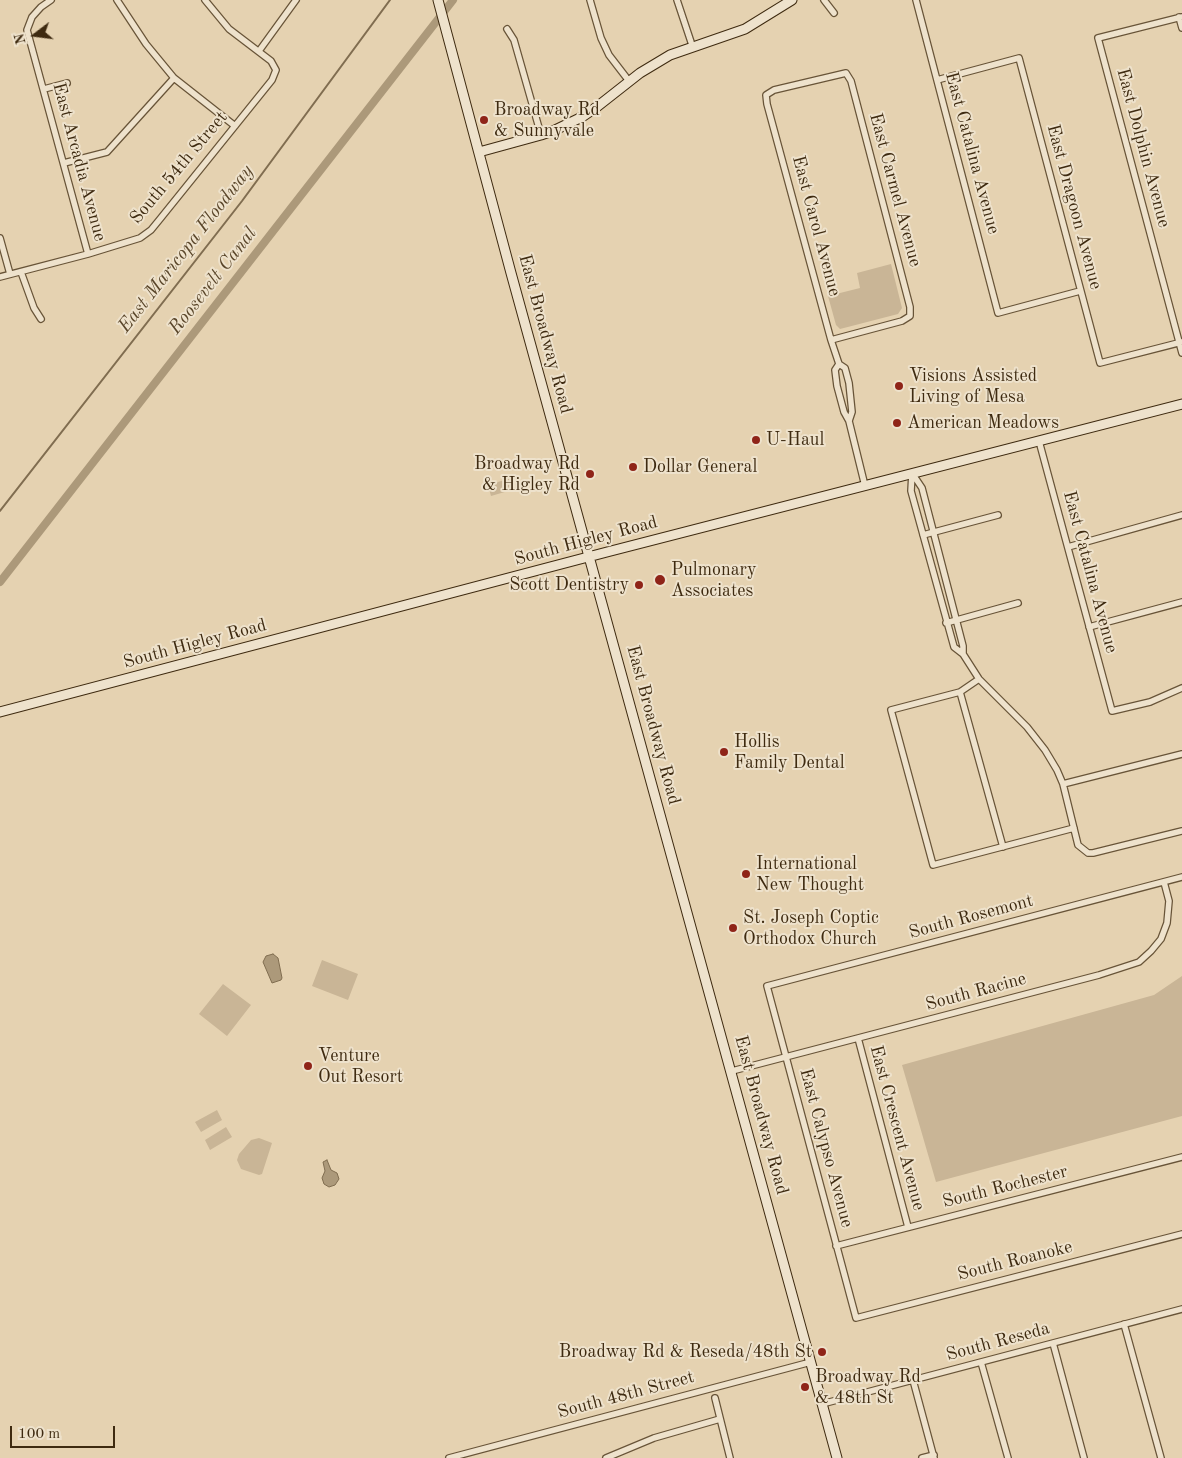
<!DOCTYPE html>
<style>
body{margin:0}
#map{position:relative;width:1182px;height:1458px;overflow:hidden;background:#e5d2b1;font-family:"Old Standard TT",serif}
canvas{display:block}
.north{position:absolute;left:10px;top:10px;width:50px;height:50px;-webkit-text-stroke:4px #eee2cc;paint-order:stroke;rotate:255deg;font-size:14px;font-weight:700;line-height:20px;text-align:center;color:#3e2a10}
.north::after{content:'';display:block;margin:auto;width:18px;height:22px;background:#3e2a10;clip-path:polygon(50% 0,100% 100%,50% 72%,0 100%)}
.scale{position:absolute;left:10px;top:1426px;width:105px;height:22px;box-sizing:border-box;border:2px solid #3e2a10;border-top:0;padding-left:6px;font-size:15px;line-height:18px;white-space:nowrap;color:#3e2a10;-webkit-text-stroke:4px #eee2cc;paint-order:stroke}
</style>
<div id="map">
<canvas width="1182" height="1458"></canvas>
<div class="north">N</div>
<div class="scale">100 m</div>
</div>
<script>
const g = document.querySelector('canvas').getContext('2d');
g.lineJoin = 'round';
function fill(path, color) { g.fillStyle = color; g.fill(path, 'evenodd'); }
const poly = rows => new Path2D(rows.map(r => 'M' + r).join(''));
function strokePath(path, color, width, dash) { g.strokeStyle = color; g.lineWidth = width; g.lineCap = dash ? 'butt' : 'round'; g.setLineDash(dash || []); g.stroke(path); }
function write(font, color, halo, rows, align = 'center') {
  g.font = font + ' "Old Standard TT",serif'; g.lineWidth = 4; g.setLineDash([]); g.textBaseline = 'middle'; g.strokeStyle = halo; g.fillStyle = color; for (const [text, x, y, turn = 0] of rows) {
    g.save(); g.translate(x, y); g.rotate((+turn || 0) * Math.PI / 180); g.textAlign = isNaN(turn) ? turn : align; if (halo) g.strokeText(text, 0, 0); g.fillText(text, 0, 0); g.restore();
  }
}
fill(poly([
 [891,264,902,308,898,314,840,329,836,325,828,296,860,288,857,273],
 [511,478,515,489,491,496,488,485],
 [322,960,358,974,348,1000,312,986],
 [1182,976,1182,1116,936,1182,902,1065,1154,995],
 [223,984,251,1005,227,1036,199,1014],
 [217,1110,222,1120,201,1132,195,1122],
 [226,1127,232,1137,210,1150,205,1140],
 [259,1138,272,1143,262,1174,259,1175,241,1169,237,1160,239,1154,251,1140]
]), '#c9b596');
const water = poly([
 [273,954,278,958,282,978,281,980,272,983,263,962,266,956,273,954],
 [327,1160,331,1170,337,1173,339,1179,335,1185,329,1187,324,1184,322,1178,325,1171,323,1162,327,1160]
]);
fill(water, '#ac997a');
strokePath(water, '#806d50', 1);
strokePath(poly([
 [0,511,242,201,390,0]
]), '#806d50', 2);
strokePath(poly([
 [0,582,453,0]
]), '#ac997a', 8);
const street = poly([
 [51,0,41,7,32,17,27,30,88,254],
 [117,0,146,44,174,78,235,126],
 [590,0,601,38,609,55,629,81],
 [677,0,692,45],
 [824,0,834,13],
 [916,0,998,313,1080,291],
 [1179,17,1182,28],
 [1182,17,1098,38,1182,353],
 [507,29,514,40,541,135],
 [259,51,296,0],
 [937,80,1019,58,1100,363,1182,342],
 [44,89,67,83],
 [64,163,107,152,174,78],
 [0,238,10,274],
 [21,272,34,308,41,319],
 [0,277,88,254,140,238,151,230,160,219,272,80,276,70,271,61,229,29,205,0],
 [831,340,902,321,910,316,910,307,851,81,846,73,774,90,766,95,767,104,831,340,839,364,845,368,849,383,852,412,849,421],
 [839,364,835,370,837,386,844,412,849,421,865,486],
 [1039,441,1112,711,1150,702,1182,688],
 [912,473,911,491,954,647,963,654,979,679,1027,727,1045,750,1057,770,1063,784,1078,845,1088,853,1093,853,1182,831],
 [912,473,922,488,963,646,963,654],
 [923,535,998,515],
 [1068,547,1182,515],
 [946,623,1018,603],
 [1089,627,1182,602],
 [979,679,960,692,891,710,933,865,1074,828],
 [960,692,1003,847],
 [1063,784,1182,754],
 [1182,877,767,986,856,1318,1182,1234],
 [858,1038,908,1227],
 [732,1071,1099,975,1139,962,1151,951,1161,939,1167,923,1169,901,1164,882],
 [836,1246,1182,1157],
 [1124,1324,1161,1458],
 [1053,1343,1084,1458],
 [981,1362,1008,1458],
 [913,1380,934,1458],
 [715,1398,730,1458],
 [822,1404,1182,1309],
 [449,1458,811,1362],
 [606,1458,654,1438,720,1419],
 [922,1458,934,1455]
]);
const secondary = poly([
 [438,0,511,273,837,1458],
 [479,152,541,135,555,130,582,117,598,106,640,73,670,55,745,29,792,0],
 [0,712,607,552,1182,404]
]);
strokePath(street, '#685438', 8);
strokePath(secondary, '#3e2a10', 11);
strokePath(street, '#eee2cc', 5.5);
strokePath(secondary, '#eee2cc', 9);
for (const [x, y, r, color] of [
 [484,120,5,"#8f2418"],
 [899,386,5,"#8f2418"],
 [897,423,5,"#8f2418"],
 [756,440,5,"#8f2418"],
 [633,467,5,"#8f2418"],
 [590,474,5,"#8f2418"],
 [660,580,6,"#8f2418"],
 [639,585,5,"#8f2418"],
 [724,752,5,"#8f2418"],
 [746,874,5,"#8f2418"],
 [733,928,5,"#8f2418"],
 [308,1066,5,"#8f2418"],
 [822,1352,5,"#8f2418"],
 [805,1387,5,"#8f2418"]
]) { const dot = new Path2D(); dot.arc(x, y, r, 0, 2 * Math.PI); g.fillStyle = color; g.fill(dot); strokePath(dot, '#eee2cc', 2); }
write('18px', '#3e2a10', '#eee2cc', [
 ["Broadway Rd",494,110],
 ["& Sunnyvale",494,131],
 ["Visions Assisted",909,376],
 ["Living of Mesa",909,397],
 ["American Meadows",907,423],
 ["U-Haul",766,440],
 ["Broadway Rd",580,464,"right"],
 ["& Higley Rd",580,485,"right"],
 ["Dollar General",643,467],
 ["Pulmonary",671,570],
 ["Associates",671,591],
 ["Scott Dentistry",629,585,"right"],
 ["Hollis",734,742],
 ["Family Dental",734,763],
 ["International",756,864],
 ["New Thought",756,885],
 ["St. Joseph Coptic",743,918],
 ["Orthodox Church",743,939],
 ["Venture",318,1056],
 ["Out Resort",318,1077],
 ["Broadway Rd & Reseda/48th St",812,1352,"right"],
 ["Broadway Rd",815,1377],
 ["& 48th St",815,1398]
], 'left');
write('18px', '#3e2a10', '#eee2cc', [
 ["East Dolphin Avenue",1143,148,75],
 ["East Catalina Avenue",972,153,75],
 ["East Arcadia Avenue",79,162,75],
 ["South 54th Street",179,168,-50],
 ["East Carmel Avenue",895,190,75],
 ["East Dragoon Avenue",1074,207,75],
 ["East Carol Avenue",816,226,75],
 ["East Broadway Road",545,334,75],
 ["South Higley Road",586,541,-15],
 ["East Catalina Avenue",1090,572,75],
 ["South Higley Road",195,644,-15],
 ["East Broadway Road",653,725,75],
 ["South Rosemont",971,917,-15],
 ["South Racine",976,992,-15],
 ["East Broadway Road",761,1115,75],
 ["East Crescent Avenue",897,1128,75],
 ["East Calypso Avenue",826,1148,75],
 ["South Rochester",1005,1187,-14],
 ["South Roanoke",1015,1261,-14],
 ["South Reseda",998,1342,-15],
 ["South 48th Street",626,1395,-15]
]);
write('italic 19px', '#5a462a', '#eee2cc', [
 ["East Maricopa Floodway",186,249,-52],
 ["Roosevelt Canal",213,281,-52]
]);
</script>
